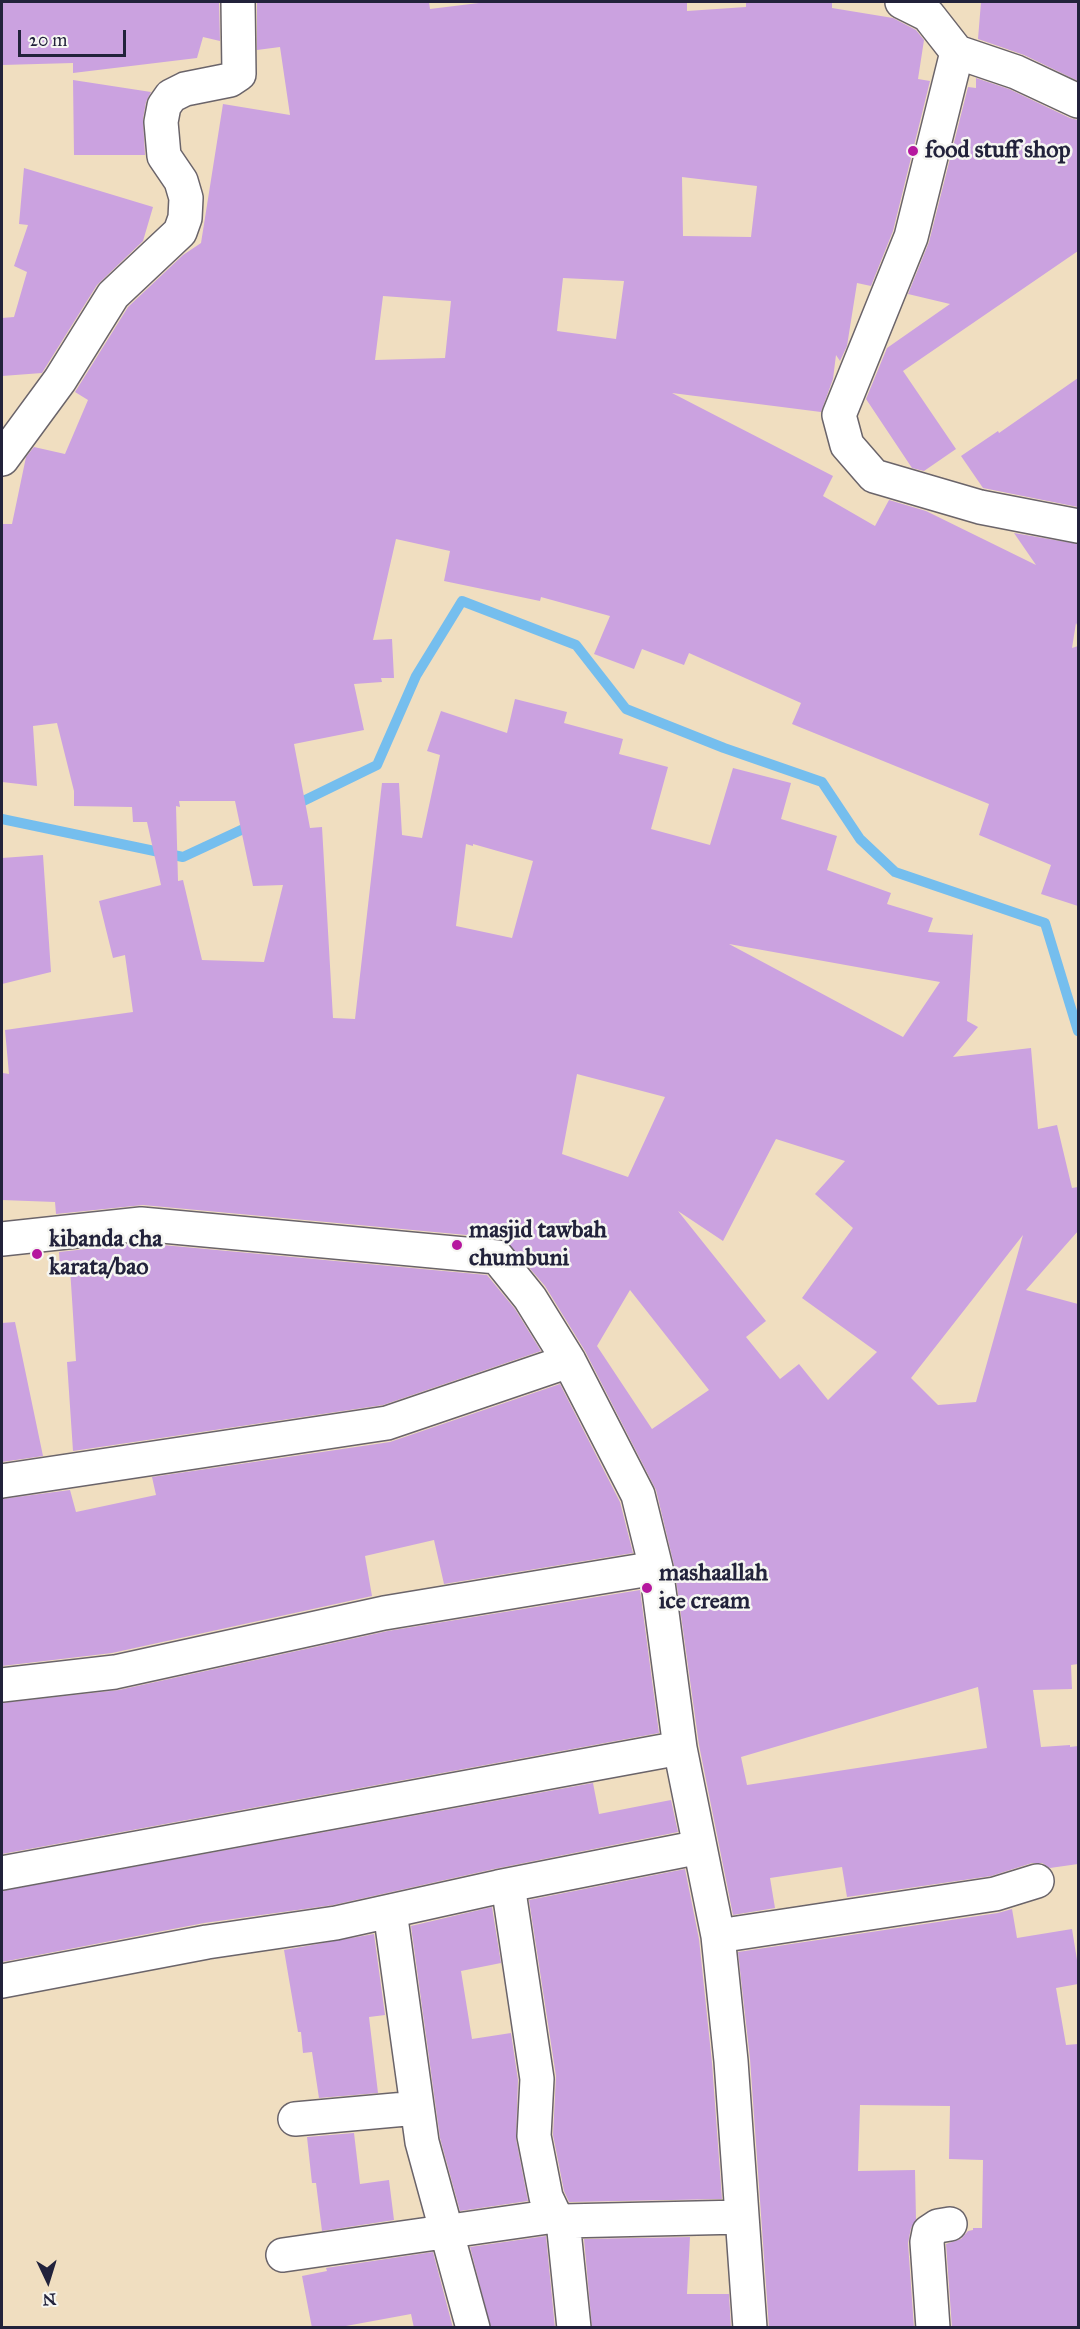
<!DOCTYPE html>
<style>
body{margin:0}
#map{position:relative;width:1080px;height:2329px;overflow:hidden;background:#f0dec0;font-family:"IM FELL Great Primer",serif}
canvas{display:block}
.frame{position:absolute;inset:0;border:3px solid #22223b;pointer-events:none}
.north{position:absolute;left:18px;top:2251px;width:60px;height:60px;-webkit-text-stroke:4px #f6f6f2;paint-order:stroke;rotate:176deg;font-size:16px;font-weight:700;line-height:24px;text-align:center;color:#22223b}
.north::after{content:'';display:block;margin:auto;width:21px;height:27px;background:#22223b;clip-path:polygon(50% 0,100% 100%,50% 72%,0 100%)}
.scale{position:absolute;left:18px;top:30px;width:108px;height:27px;box-sizing:border-box;border:3px solid #22223b;border-top:0;padding-left:8px;font-size:18px;line-height:21px;white-space:nowrap;color:#22223b;-webkit-text-stroke:4px #f6f6f2;paint-order:stroke}
</style>
<div id="map">
<canvas width="1080" height="2329"></canvas>
<div class="frame"></div>
<div class="north">N</div>
<div class="scale">20 m</div>
</div>
<script>
const g = document.querySelector('canvas').getContext('2d');
g.lineJoin = 'round';
const poly = rows => new Path2D(rows.map(r => 'M' + r).join(''));
function strokePath(path, color, width, dash) { g.strokeStyle = color; g.lineWidth = width; g.lineCap = dash ? 'butt' : 'round'; g.setLineDash(dash || []); g.stroke(path); }
function fill(path, color) { g.fillStyle = color; g.fill(path, 'evenodd'); }
function write(font, color, halo, rows, align = 'center') {
  g.font = font + ' "IM FELL Great Primer",serif'; g.lineWidth = 5; g.setLineDash([]); g.textBaseline = 'middle'; g.strokeStyle = halo; g.fillStyle = color; for (const [text, x, y, turn = 0] of rows) {
    g.save(); g.translate(x, y); g.rotate((+turn || 0) * Math.PI / 180); g.textAlign = isNaN(turn) ? turn : align; if (halo) g.strokeText(text, 0, 0); g.fillText(text, 0, 0); g.restore();
  }
}
strokePath(poly([
 [293,806,377,765,416,676,462,601,576,645,626,709,724,748,822,782,860,839,895,872,1045,923,1078,1031],
 [2,819,183,857,254,824]
]), '#75beee', 10);
fill(poly([
 [2,2,219,2,220,41,203,37,197,58,73,73,73,63,2,65],
 [257,2,429,2,430,9,487,2,687,2,687,11,746,7,746,2,832,2,832,8,893,18,916,30,924,40,918,79,930,81,893,231,871,286,857,283,847,346,840,361,836,355,833,379,821,412,672,393,833,476,823,496,875,526,889,500,926,511,1036,565,1014,533,1078,544,1078,627,1076,623,1072,648,1078,646,1078,906,1041,894,1051,865,979,835,989,804,792,724,801,703,689,653,684,665,642,649,634,669,594,654,610,616,541,597,540,601,444,581,450,551,396,539,373,640,392,639,394,678,381,678,382,682,354,684,364,730,294,744,310,828,322,827,333,1018,355,1019,382,783,399,783,402,835,422,838,440,755,427,751,441,711,507,733,515,699,567,712,564,723,623,739,619,754,668,767,651,829,710,845,733,768,791,783,781,819,837,836,827,870,891,893,887,904,933,918,928,932,972,935,973,933,967,1021,978,1027,953,1057,1031,1048,1038,1129,1057,1125,1072,1188,1078,1187,1078,1231,1026,1290,1078,1304,1078,1664,1071,1665,1072,1689,1033,1690,1041,1747,1070,1745,1070,1747,1078,1746,1078,1864,1050,1868,1042,1863,1032,1863,991,1876,847,1897,842,1867,770,1878,775,1908,733,1915,699,1745,674,1565,656,1490,585,1351,545,1286,506,1241,499,1238,143,1205,56,1214,55,1202,2,1200,2,1097,3,1073,9,1074,5,1030,133,1012,125,955,113,958,99,901,161,885,147,822,133,822,132,807,74,806,74,791,57,723,33,726,37,786,2,782,2,524,12,524,26,457,34,447,65,454,88,400,75,392,128,307,183,255,201,243,223,104,290,115,280,47,257,50],
 [682,177,757,186,751,237,683,236],
 [563,278,624,281,616,339,557,331],
 [383,296,451,301,445,358,375,360],
 [179,801,235,801,253,886,283,885,264,962,202,960,183,880,178,881,176,806,180,807],
 [466,844,473,846,473,844,533,861,512,938,456,926],
 [729,944,940,982,903,1037],
 [577,1074,665,1097,628,1177,562,1154],
 [776,1139,845,1161,815,1194,853,1228,802,1298,877,1352,828,1400,799,1364,780,1379,746,1337,766,1321,678,1211,723,1241],
 [1023,1235,976,1402,938,1405,911,1378],
 [630,1290,709,1390,652,1429,597,1346],
 [978,1687,987,1748,747,1785,741,1757],
 [981,2,1078,2,1078,81,1024,55,978,39],
 [976,78,1009,89,1070,118,1078,120,1078,251,903,371,956,449,924,471,912,468,866,399,887,348,950,304,908,294,929,242,968,87,976,88],
 [73,80,151,92,146,102,143,119,145,155,74,155],
 [24,168,153,207,143,241,97,285,42,373,2,376,2,318,14,317,27,272,14,266,28,225,19,224],
 [1078,378,1078,507,983,488,961,456,998,431,999,433],
 [43,855,51,972,2,984,2,858],
 [141,1243,487,1275,515,1309,541,1351,383,1405,73,1451,67,1362,76,1361,70,1268,60,1268,59,1252],
 [15,1322,43,1456,2,1462,2,1323],
 [560,1384,620,1502,633,1553,444,1584,434,1540,365,1556,372,1596,112,1653,2,1666,2,1499,70,1490,76,1512,156,1495,152,1477,390,1442],
 [640,1590,659,1733,2,1854,2,1703,119,1690,388,1631],
 [593,1783,599,1814,671,1800,678,1832,494,1869,333,1905,204,1923,2,1962,2,1891],
 [685,1869,699,1939,712,2063,722,2199,569,2202,564,2191,553,2135,556,2076,529,1900],
 [492,1907,501,1963,461,1971,472,2039,511,2033,518,2080,516,2139,528,2201,460,2211,440,2138,411,1926],
 [1012,1909,1017,1938,1072,1929,1078,1966,1078,1984,1056,1988,1066,2045,1078,2044,1078,2328,952,2328,946,2244,961,2239,968,2231,973,2230,973,2228,982,2228,983,2160,949,2159,950,2106,860,2105,858,2171,915,2170,916,2220,911,2228,908,2243,914,2328,769,2328,750,2059,738,1952,998,1913],
 [374,1934,385,2015,369,2017,378,2093,319,2098,312,2052,303,2053,301,2032,298,2032,284,1950],
 [354,2133,360,2184,389,2180,394,2220,322,2231,316,2183,312,2183,307,2137],
 [546,2236,555,2328,491,2328,470,2247],
 [690,2237,687,2294,729,2294,731,2328,592,2328,584,2239],
 [433,2252,453,2328,414,2328,411,2314,335,2328,312,2328,302,2276,327,2271,326,2268]
]), '#cba2e0');
const minor = poly([
 [902,2,928,15,957,52,1016,72,1078,101],
 [957,52,911,237,839,415,847,445,874,476,980,507,1078,526],
 [2,459,60,380,113,295,180,232,185,218,186,198,181,181,164,156,161,122,164,106,171,96,185,89,230,80,239,74,238,2],
 [2,1239,141,1224,497,1257,530,1298,569,1361,638,1495,656,1568,680,1748,718,1936,731,2061,750,2328],
 [2,1481,387,1423,569,1361],
 [2,1685,115,1672,384,1613,656,1568],
 [2,1873,680,1748],
 [508,1885,537,2079,534,2136,546,2197,555,2216,563,2221,742,2217],
 [390,1911,422,2142,473,2328],
 [718,1936,995,1894,1037,1881],
 [2,1981,207,1942,336,1923,498,1887,700,1847],
 [295,2119,417,2108],
 [563,2221,574,2328],
 [283,2255,555,2216],
 [933,2328,927,2242,929,2232,938,2226,950,2224]
]);
strokePath(minor, '#6a646a', 36);
strokePath(minor, '#fff', 33);
for (const [x, y, r, color] of [
 [913,151,6,"#b5179e"],
 [457,1245,6,"#b5179e"],
 [37,1254,6,"#b5179e"],
 [647,1588,6,"#b5179e"]
]) { const dot = new Path2D(); dot.arc(x, y, r, 0, 2 * Math.PI); g.fillStyle = color; g.fill(dot); strokePath(dot, '#f6f6f2', 2); }
write('bold 24px', '#22223b', '#f6f6f2', [
 ["food stuff shop",925,151],
 ["masjid tawbah",469,1231],
 ["chumbuni",469,1259],
 ["kibanda cha",49,1240],
 ["karata/bao",49,1268],
 ["mashaallah",659,1574],
 ["ice cream",659,1602]
], 'left');
</script>
